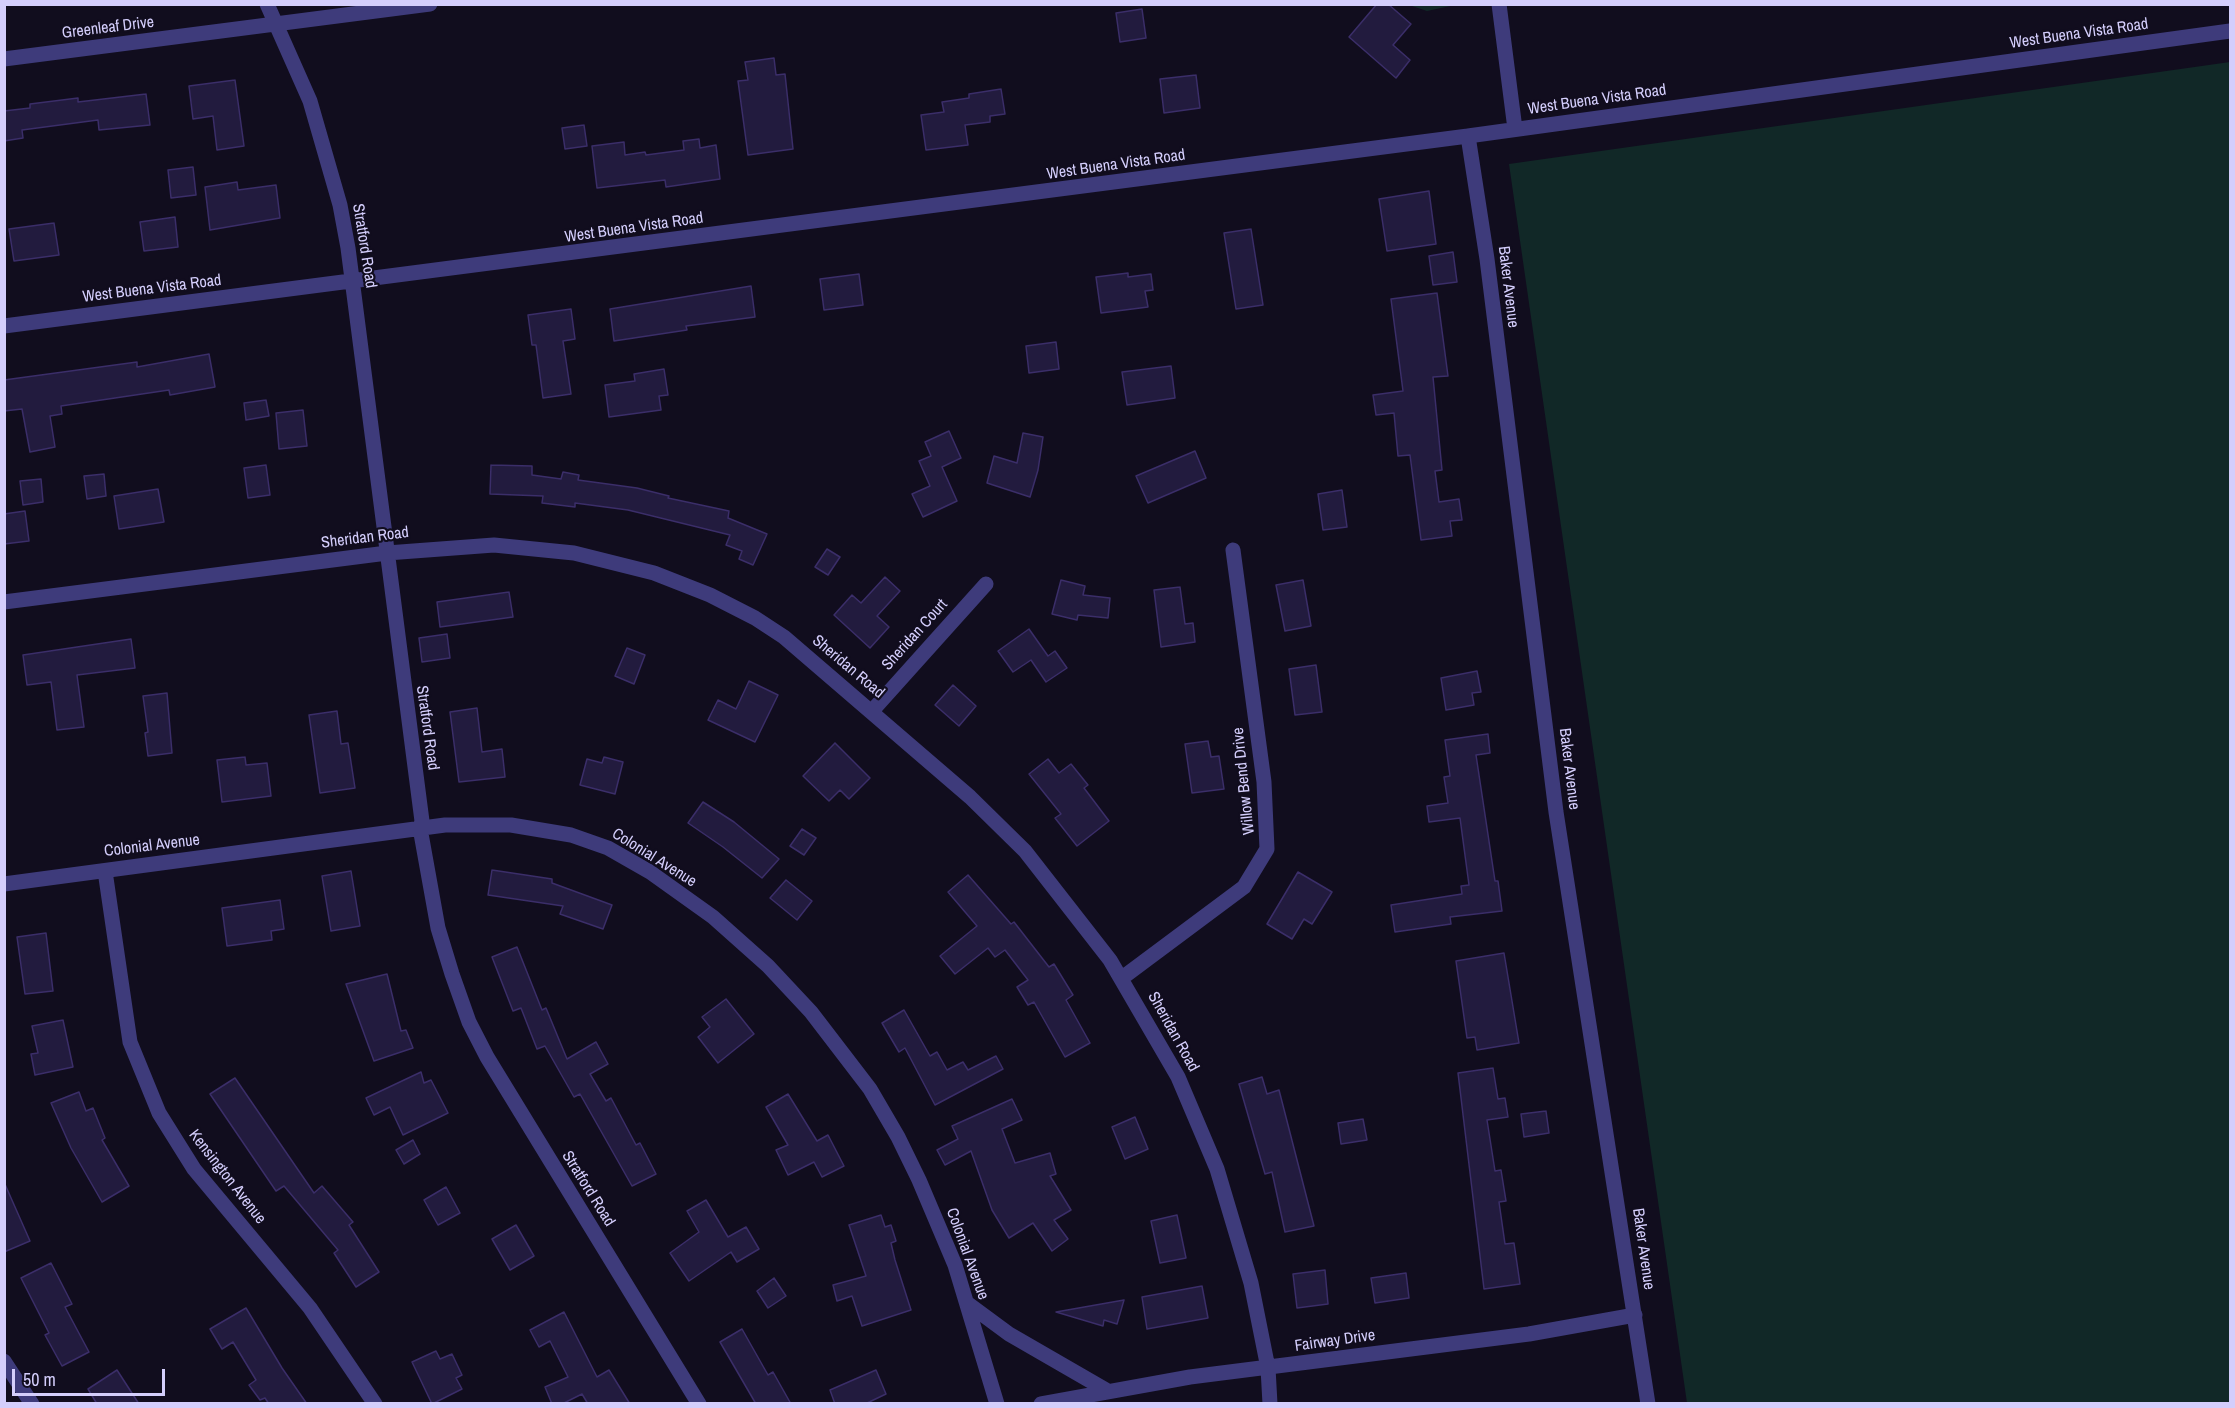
<!DOCTYPE html>
<style>
body{margin:0}
#map{position:relative;width:2235px;height:1408px;overflow:hidden;background:#110d1e;font-family:"Archivo Narrow",sans-serif}
canvas{display:block}
.frame{position:absolute;inset:0;border:6px solid #d4cefc;pointer-events:none}
.scale{position:absolute;left:12px;top:1369px;width:153px;height:27px;box-sizing:border-box;border:3px solid #d4cefc;border-top:0;padding-left:8px;font-size:18px;line-height:21px;white-space:nowrap;color:#d4cefc;-webkit-text-stroke:4px #110d1e;paint-order:stroke}
</style>
<div id="map">
<canvas width="2235" height="1408"></canvas>
<div class="frame"></div>
<div class="scale">50 m</div>
</div>
<script>
const g = document.querySelector('canvas').getContext('2d');
g.lineJoin = 'round';
function fill(path, color) { g.fillStyle = color; g.fill(path, 'evenodd'); }
const poly = rows => new Path2D(rows.map(r => 'M' + r).join(''));
function strokePath(path, color, width, dash) { g.strokeStyle = color; g.lineWidth = width; g.lineCap = dash ? 'butt' : 'round'; g.setLineDash(dash || []); g.stroke(path); }
function write(font, color, halo, rows, align = 'center') {
  g.font = font + ' "Archivo Narrow",sans-serif'; g.lineWidth = 4.5; g.setLineDash([]); g.textBaseline = 'middle'; g.strokeStyle = halo; g.fillStyle = color; for (const [text, x, y, turn = 0] of rows) {
    g.save(); g.translate(x, y); g.rotate((+turn || 0) * Math.PI / 180); g.textAlign = isNaN(turn) ? turn : align; if (halo) g.strokeText(text, 0, 0); g.fillText(text, 0, 0); g.restore();
  }
}
fill(poly([
 [1409,5,1455,5,1427,11],
 [2230,62,2230,1403,1687,1403,1509,164]
]), '#112827');
const building = poly([
 [1377,4,1388,4,1411,24,1393,45,1410,60,1396,78,1349,37,1377,4],
 [1142,9,1146,38,1120,42,1116,13,1142,9],
 [774,58,776,75,785,74,793,149,748,155,738,81,748,80,745,62,774,58],
 [1196,75,1200,108,1164,113,1160,79,1196,75],
 [235,80,244,146,217,150,213,116,193,119,189,86,235,80],
 [1001,89,1005,114,990,116,990,122,965,125,968,145,926,150,921,115,944,112,942,102,969,98,969,94,1001,89],
 [146,94,150,125,99,130,98,120,22,130,23,138,4,141,4,111,30,108,30,104,78,98,78,102,146,94],
 [584,125,587,146,565,149,562,128,584,125],
 [699,139,700,148,716,145,720,179,666,187,665,180,597,188,592,146,624,142,625,155,645,152,646,155,684,150,683,141,699,139],
 [193,167,196,195,171,198,168,170,193,167],
 [237,182,238,190,276,185,280,218,210,230,205,187,237,182],
 [1429,191,1436,244,1387,251,1379,199,1429,191],
 [175,217,178,247,144,251,140,222,175,217],
 [54,223,59,255,14,261,9,229,54,223],
 [1251,229,1263,305,1236,309,1224,233,1251,229],
 [1453,252,1457,282,1433,285,1429,256,1453,252],
 [1128,273,1128,277,1151,274,1153,290,1145,291,1148,307,1101,313,1096,277,1128,273],
 [859,274,863,305,824,310,820,279,859,274],
 [751,286,755,317,686,326,687,330,614,341,610,309,751,286],
 [1437,293,1448,376,1433,377,1442,470,1435,471,1439,502,1459,499,1462,520,1450,521,1452,536,1421,540,1410,455,1398,456,1394,413,1376,415,1373,395,1403,391,1391,299,1437,293],
 [571,309,575,339,563,341,571,394,543,398,536,345,532,345,528,315,571,309],
 [1056,342,1059,369,1029,373,1026,346,1056,342],
 [209,354,215,387,170,395,169,390,61,406,62,414,50,416,55,447,30,452,22,409,4,411,4,380,137,362,137,367,209,354],
 [1171,366,1175,398,1127,405,1122,372,1171,366],
 [664,369,668,395,659,396,661,410,609,417,605,385,635,381,634,374,664,369],
 [266,400,269,416,246,420,244,403,266,400],
 [303,410,307,446,279,449,276,413,303,410],
 [949,431,961,458,942,467,957,501,923,517,912,494,930,486,919,461,931,456,925,442,949,431],
 [1023,433,1043,437,1038,470,1030,497,987,483,994,456,1017,463,1023,433],
 [1195,451,1206,478,1148,503,1136,476,1195,451],
 [266,465,270,495,248,498,244,468,266,465],
 [491,465,532,466,532,475,561,479,563,472,579,475,578,480,637,488,669,496,668,498,729,511,728,518,767,534,753,565,739,559,742,551,726,545,730,535,628,510,575,503,575,507,542,503,543,496,490,494,491,465],
 [104,474,106,496,87,499,84,476,104,474],
 [41,479,43,502,23,505,20,481,41,479],
 [158,489,164,522,119,529,114,496,158,489],
 [1342,490,1347,527,1323,530,1318,494,1342,490],
 [25,511,29,541,4,544,4,514,25,511],
 [827,549,840,557,828,575,815,567,827,549],
 [885,577,900,591,877,616,889,627,870,648,834,615,852,595,861,603,885,577],
 [1061,580,1085,586,1083,595,1110,598,1108,618,1078,615,1077,620,1052,614,1061,580],
 [1303,580,1311,626,1285,631,1276,585,1303,580],
 [1180,587,1185,624,1193,623,1195,642,1161,647,1154,590,1180,587],
 [509,592,513,617,440,627,437,602,509,592],
 [1029,629,1048,656,1055,651,1067,668,1046,682,1031,660,1013,672,998,651,1029,629],
 [447,634,450,658,422,662,419,638,447,634],
 [131,639,135,668,77,675,84,727,57,730,51,682,27,685,23,655,131,639],
 [627,648,645,655,634,684,615,676,627,648],
 [1316,665,1322,712,1295,715,1289,669,1316,665],
 [1477,671,1481,692,1472,693,1474,705,1446,710,1441,678,1477,671],
 [749,681,778,695,755,742,708,720,718,700,736,709,749,681],
 [953,685,976,706,959,726,935,705,953,685],
 [167,693,172,753,148,756,145,733,148,732,143,696,167,693],
 [477,708,482,752,502,749,505,777,459,782,450,712,477,708],
 [337,711,341,744,348,743,355,788,320,793,309,715,337,711],
 [1488,734,1490,753,1476,755,1495,881,1498,881,1502,911,1450,917,1451,924,1395,932,1391,905,1462,894,1461,886,1469,885,1460,818,1429,822,1427,806,1448,803,1444,777,1450,776,1445,740,1488,734],
 [1208,741,1211,757,1219,756,1224,789,1192,793,1185,744,1208,741],
 [835,743,870,778,849,799,840,790,829,801,803,776,835,743],
 [245,757,246,765,267,763,271,796,222,802,217,760,245,757],
 [604,757,623,762,615,794,580,785,587,759,602,763,604,757],
 [1048,759,1059,773,1071,764,1088,785,1084,788,1109,821,1077,846,1055,818,1061,814,1029,774,1048,759],
 [703,802,734,822,779,859,762,878,723,847,688,823,703,802],
 [802,829,816,838,804,855,790,846,802,829],
 [492,870,552,879,552,883,612,905,603,929,560,914,563,906,488,895,492,870],
 [351,871,360,926,331,931,322,876,351,871],
 [1298,872,1332,892,1312,924,1304,919,1292,939,1267,924,1298,872],
 [968,875,1011,924,1014,922,1049,967,1054,964,1073,995,1066,1000,1090,1043,1065,1057,1034,1002,1028,1005,1017,987,1028,980,1005,950,995,957,988,948,955,974,940,956,977,926,948,892,968,875],
 [786,880,812,901,797,920,770,898,786,880],
 [280,900,284,929,271,931,272,940,227,946,222,908,280,900],
 [46,933,53,991,25,994,17,937,46,933],
 [517,947,542,1010,546,1008,567,1059,596,1042,608,1064,590,1074,606,1101,611,1098,636,1145,640,1143,656,1174,632,1186,580,1094,574,1097,545,1046,537,1049,521,1008,513,1011,492,957,517,947],
 [1504,953,1519,1043,1477,1050,1475,1037,1467,1038,1456,961,1504,953],
 [387,974,401,1031,406,1030,413,1048,374,1061,346,984,387,974],
 [726,999,754,1034,718,1063,698,1037,710,1027,702,1017,726,999],
 [904,1010,930,1056,937,1052,947,1070,963,1062,968,1070,996,1056,1003,1069,935,1105,905,1048,899,1052,882,1023,904,1010],
 [63,1020,73,1067,35,1075,31,1054,38,1053,32,1026,63,1020],
 [1493,1068,1498,1099,1505,1098,1508,1117,1487,1120,1495,1171,1501,1170,1506,1201,1499,1202,1505,1244,1514,1243,1520,1284,1484,1289,1458,1073,1493,1068],
 [421,1072,424,1083,431,1080,448,1113,403,1135,390,1107,374,1115,366,1098,421,1072],
 [1262,1077,1267,1094,1279,1090,1314,1226,1285,1232,1272,1172,1265,1174,1239,1084,1262,1077],
 [235,1078,314,1193,322,1186,353,1222,349,1225,379,1272,356,1287,334,1253,338,1250,284,1186,276,1191,210,1094,235,1078],
 [79,1092,86,1111,93,1108,105,1138,102,1140,129,1186,102,1202,71,1148,51,1103,79,1092],
 [788,1094,817,1141,828,1135,844,1166,822,1177,814,1162,788,1175,776,1150,788,1145,766,1107,788,1094],
 [1012,1099,1022,1120,1002,1129,1015,1163,1050,1153,1056,1174,1050,1176,1071,1210,1054,1220,1068,1239,1052,1251,1033,1223,1009,1238,992,1210,971,1151,945,1165,937,1150,958,1139,952,1126,1012,1099],
 [1546,1111,1549,1133,1524,1137,1521,1114,1546,1111],
 [1135,1117,1148,1149,1125,1159,1112,1127,1135,1117],
 [1363,1119,1367,1140,1341,1144,1338,1123,1363,1119],
 [413,1140,420,1154,404,1164,396,1150,413,1140],
 [4,1182,30,1241,4,1252,4,1182],
 [446,1187,460,1213,438,1225,424,1200,446,1187],
 [706,1200,728,1237,746,1227,759,1249,737,1262,731,1252,689,1281,670,1253,699,1232,687,1211,706,1200],
 [881,1215,885,1227,891,1225,896,1241,891,1243,895,1260,911,1310,862,1326,852,1296,837,1301,833,1285,866,1276,849,1225,881,1215],
 [1177,1215,1186,1258,1160,1263,1151,1221,1177,1215],
 [516,1225,534,1256,510,1270,492,1239,516,1225],
 [51,1263,72,1304,65,1307,89,1352,62,1366,45,1335,49,1333,21,1278,51,1263],
 [1325,1270,1328,1304,1297,1308,1293,1274,1325,1270],
 [1406,1273,1409,1298,1375,1303,1371,1278,1406,1273],
 [774,1278,786,1296,768,1308,757,1291,774,1278],
 [1202,1286,1208,1318,1147,1329,1142,1297,1202,1286],
 [1124,1300,1117,1324,1104,1320,1103,1326,1056,1312,1124,1300],
 [246,1308,282,1368,307,1404,269,1404,265,1398,260,1400,249,1385,256,1380,233,1342,222,1349,210,1329,246,1308],
 [564,1312,597,1377,609,1370,630,1404,588,1404,582,1394,562,1404,552,1404,545,1387,568,1377,550,1341,539,1347,530,1330,564,1312],
 [742,1329,768,1375,773,1372,791,1404,756,1404,720,1342,742,1329],
 [436,1351,440,1359,452,1354,462,1375,456,1378,462,1389,432,1404,412,1362,436,1351],
 [117,1370,139,1404,97,1404,88,1389,117,1370],
 [876,1370,886,1394,865,1404,835,1404,830,1390,876,1370]
]);
fill(building, '#221b3e');
strokePath(building, '#3b2e69', 1.5);
strokePath(poly([
 [267,4,310,101,340,205,348,248,422,821,420,828,438,928,452,974,469,1022,487,1057,699,1404],
 [1499,4,1515,129],
 [4,59,430,4],
 [1468,136,1487,259,1556,812,1648,1404],
 [4,326,1468,136,2230,31],
 [4,602,387,553,494,545,574,553,654,573,710,595,755,618,784,637,970,797,1025,851,1110,960,1178,1077,1217,1169,1251,1283,1268,1368,1270,1404],
 [872,711,986,584],
 [105,871,130,1042,159,1113,194,1169,310,1308,375,1404],
 [4,884,445,825,511,825,571,835,608,848,650,872,713,917,768,966,811,1012,870,1089,898,1137,919,1180,955,1265,997,1404],
 [1122,978,1244,887,1267,849,1264,782,1233,550],
 [967,1303,1009,1334,1106,1390],
 [4,1361,32,1404],
 [1041,1404,1190,1377,1529,1334,1635,1315]
]), '#3e3b7b', 15);
write('16px', '#d4cefc', '#110d1e', [
 ["Greenleaf Drive",108,28,-7],
 ["West Buena Vista Road",2079,34,-8],
 ["West Buena Vista Road",1597,100,-8],
 ["West Buena Vista Road",1116,165,-8],
 ["West Buena Vista Road",634,228,-8],
 ["Stratford Road",364,246,81],
 ["Baker Avenue",1508,287,83],
 ["West Buena Vista Road",152,289,-7],
 ["Sheridan Road",365,538,-7],
 ["Sheridan Court",915,635,-48],
 ["Sheridan Road",848,667,40],
 ["Stratford Road",427,728,82],
 ["Baker Avenue",1569,769,83],
 ["Willow Bend Drive",1244,781,-96],
 ["Colonial Avenue",152,846,-7],
 ["Colonial Avenue",654,858,32],
 ["Sheridan Road",1173,1032,61],
 ["Kensington Avenue",227,1177,52],
 ["Stratford Road",588,1189,58],
 ["Baker Avenue",1643,1249,82],
 ["Colonial Avenue",967,1254,70],
 ["Fairway Drive",1335,1341,-8]
]);
</script>
